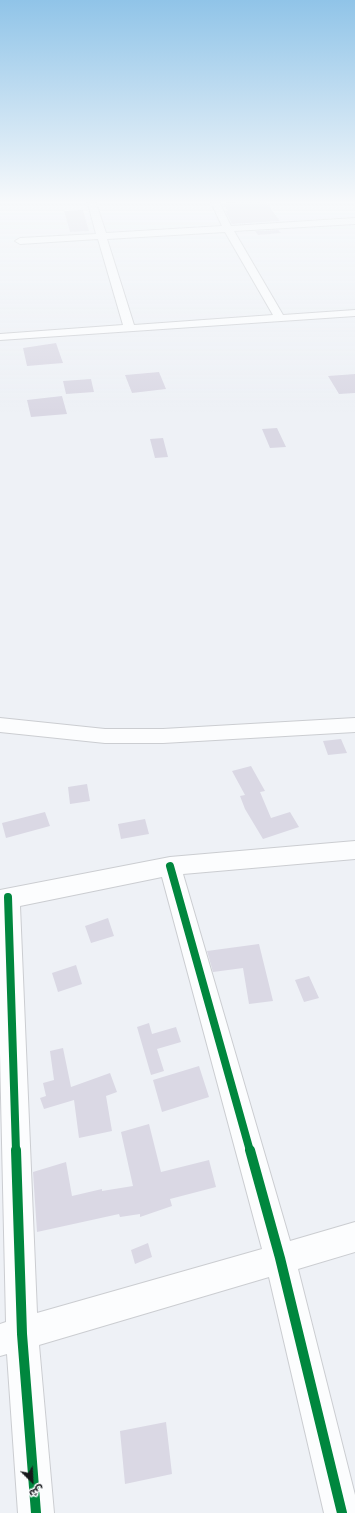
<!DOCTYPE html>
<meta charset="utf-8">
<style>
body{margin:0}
#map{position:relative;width:355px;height:1513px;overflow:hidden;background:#eef1f6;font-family:Mulish,"Noto Sans Arabic",sans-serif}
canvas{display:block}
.north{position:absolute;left:12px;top:1461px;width:40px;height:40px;-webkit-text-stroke:3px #fcfdff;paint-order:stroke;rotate:156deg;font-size:11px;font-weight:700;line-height:16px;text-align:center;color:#16181b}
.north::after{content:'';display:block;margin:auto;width:14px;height:18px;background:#16181b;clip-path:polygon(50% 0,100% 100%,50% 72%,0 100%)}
</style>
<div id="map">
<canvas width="355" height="1513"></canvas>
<div class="north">ش</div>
</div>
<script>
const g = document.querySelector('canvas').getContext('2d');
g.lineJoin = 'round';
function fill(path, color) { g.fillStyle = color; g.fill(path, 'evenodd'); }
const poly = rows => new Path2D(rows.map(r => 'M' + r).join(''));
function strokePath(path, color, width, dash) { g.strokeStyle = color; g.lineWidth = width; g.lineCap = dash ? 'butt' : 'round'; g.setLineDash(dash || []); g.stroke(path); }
fill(poly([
 [264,200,280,221,232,224,225,211,228,211,221,203],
 [83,210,89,231,70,232,64,211],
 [278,230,281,233,258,235,255,231],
 [56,343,63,363,27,366,23,348],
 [159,372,166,389,132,393,125,375],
 [355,374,355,393,339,394,328,376],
 [91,379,94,392,66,394,63,381],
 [62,396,67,414,31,417,27,400],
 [277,428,286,447,270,448,262,429],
 [163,438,168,457,155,458,150,439],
 [341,739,347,753,328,755,323,741],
 [251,766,265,791,260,792,271,818,290,812,299,827,263,839,245,809,240,796,245,795,232,771],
 [87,784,90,801,70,804,68,787],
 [45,812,50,826,6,838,2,823],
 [145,819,149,834,121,839,118,824],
 [108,918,114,936,91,943,85,926],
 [259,944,273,1001,249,1004,243,968,213,972,207,951],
 [76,965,82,984,58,992,52,973],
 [309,976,319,998,304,1002,295,980],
 [149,1023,152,1034,176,1027,181,1042,157,1049,164,1071,151,1075,137,1027],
 [63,1048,71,1087,110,1073,117,1092,106,1096,112,1131,79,1138,74,1100,44,1109,40,1098,46,1096,43,1083,54,1080,50,1051],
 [199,1066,209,1097,162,1112,153,1080],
 [149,1124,161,1172,209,1160,216,1187,170,1199,172,1206,140,1217,140,1214,120,1217,119,1214,37,1232,33,1172,66,1162,72,1196,102,1189,102,1191,133,1186,121,1132],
 [148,1243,152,1257,135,1264,131,1250],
 [166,1422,172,1474,125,1484,120,1431]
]), '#dad8e4');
const street = poly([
 [87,200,95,200,106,233,222,226,210,200,218,200,231,226,355,218,355,224,234,231,283,315,355,310,355,316,0,340,0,334,123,325,98,239,20,244,15,241,20,238,96,234,87,200],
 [225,232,273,315,134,325,107,239,225,232],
 [0,718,105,729,163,729,355,718,355,732,163,743,105,743,0,732,0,718],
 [355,841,355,859,183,874,290,1241,355,1222,355,1252,298,1269,355,1495,355,1513,324,1513,269,1277,39,1345,54,1513,18,1513,7,1354,0,1356,0,1324,6,1322,0,1053,0,890,170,857,355,841],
 [162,877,262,1249,37,1313,20,906,162,877]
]);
strokePath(street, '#cbcdd1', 2);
fill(street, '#fcfdfe');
strokePath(poly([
 [170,866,250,1151],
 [8,897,16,1151]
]), '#00873e', 8);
strokePath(poly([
 [16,1150,22,1334,36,1513],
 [250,1150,280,1258,342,1513]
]), '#00873e', 10);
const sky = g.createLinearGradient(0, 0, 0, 412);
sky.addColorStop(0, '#90c4e8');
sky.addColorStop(0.49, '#f7f9fb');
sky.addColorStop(1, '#f7f9fb00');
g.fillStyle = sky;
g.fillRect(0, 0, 355, 412);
</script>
